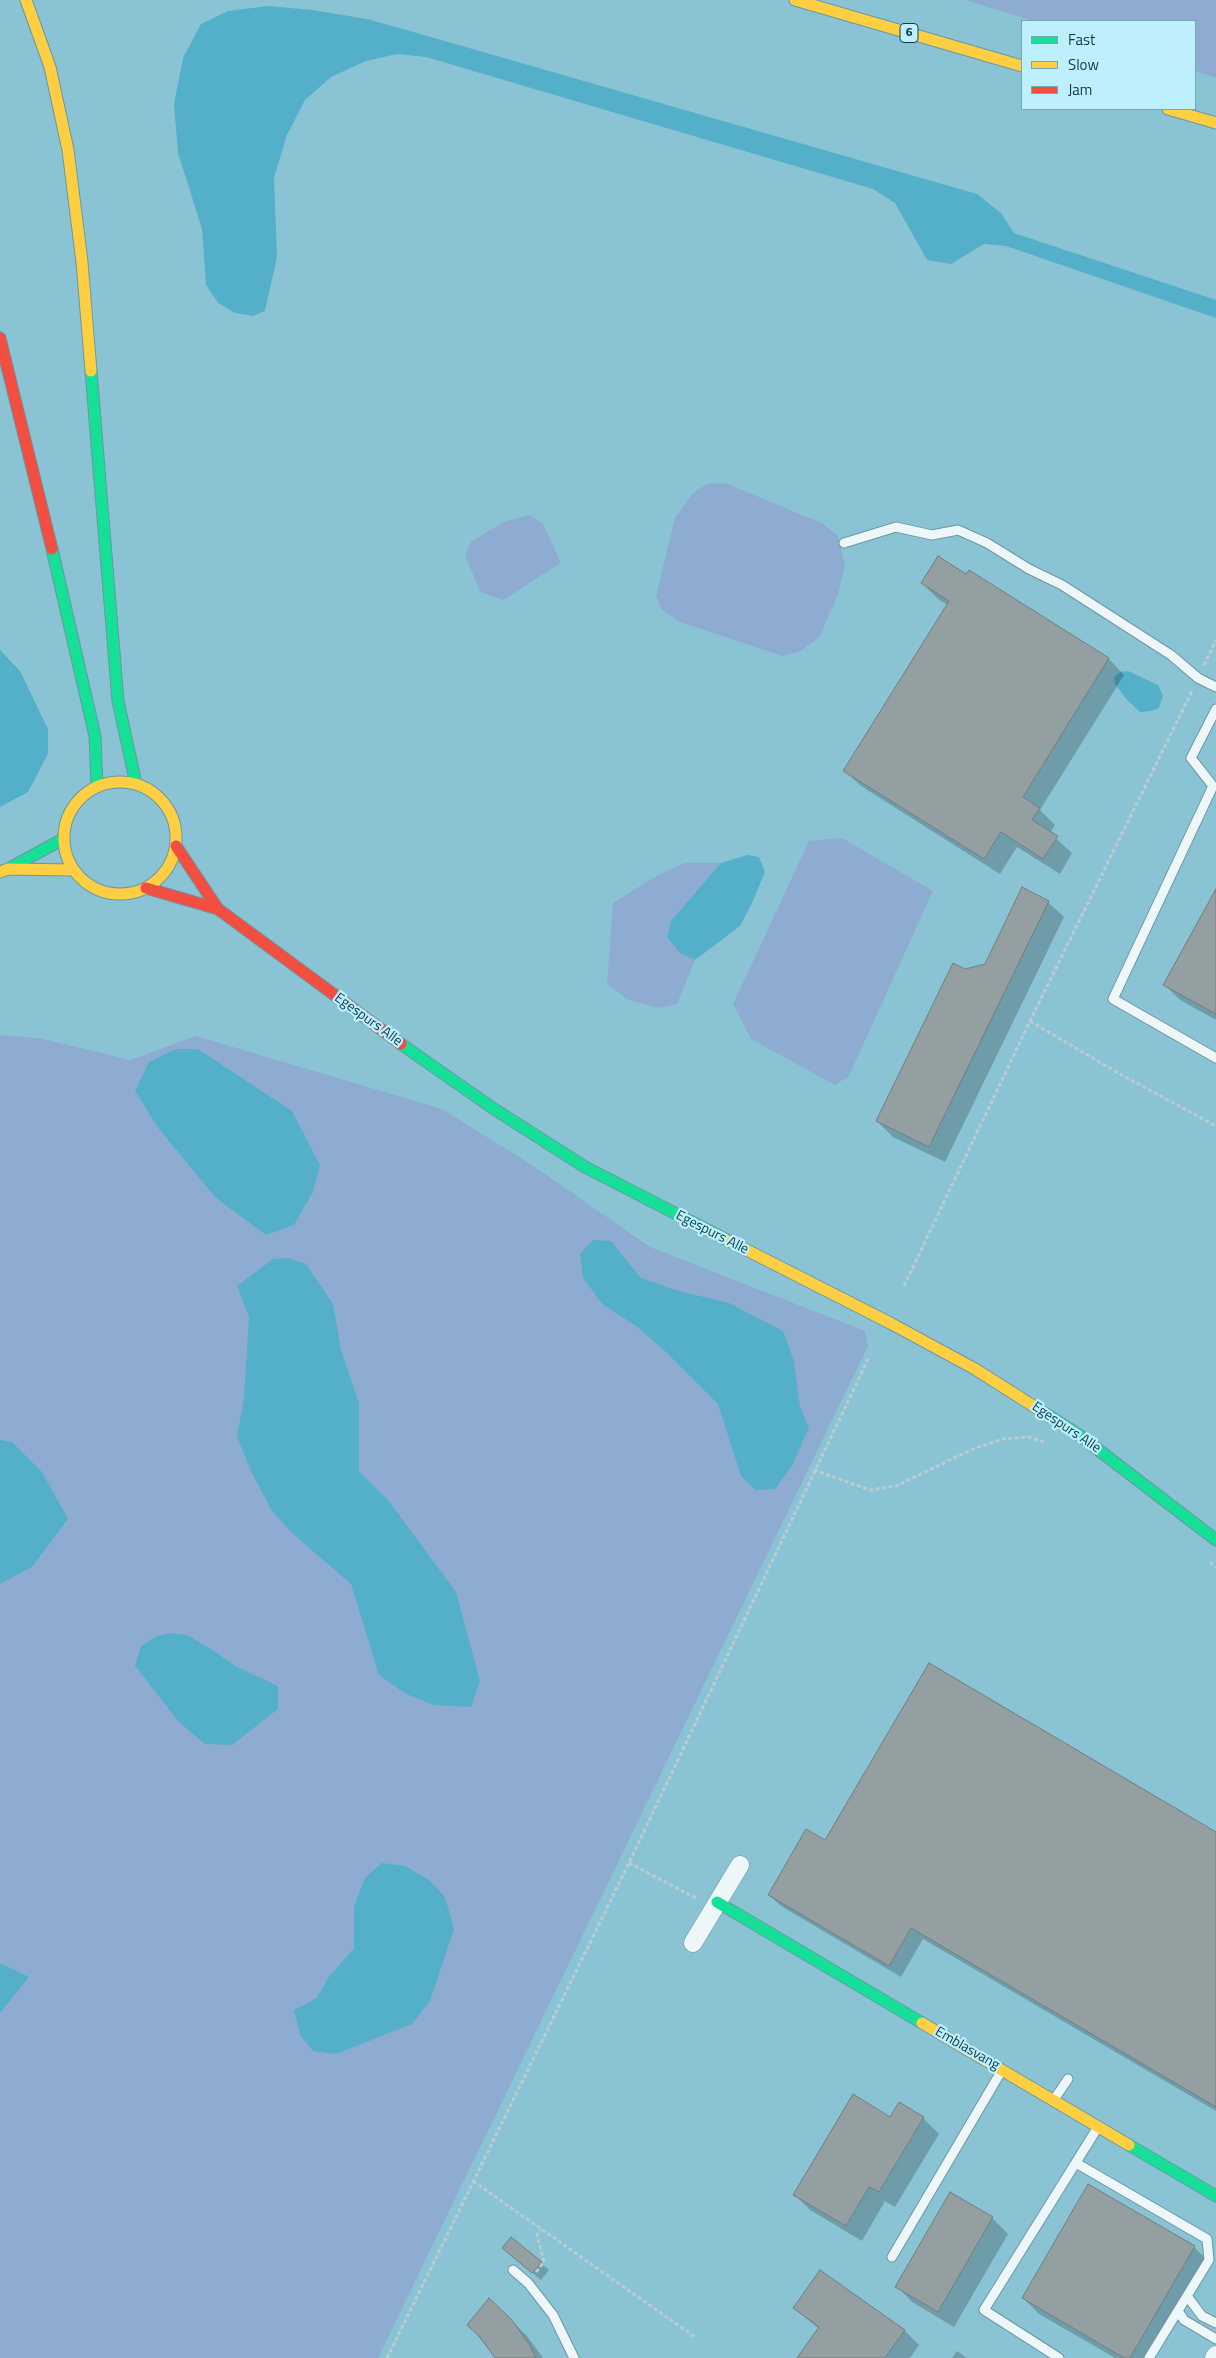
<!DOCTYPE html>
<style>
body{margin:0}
#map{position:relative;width:1216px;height:2358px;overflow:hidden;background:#8ac4d4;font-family:"Titillium Web",sans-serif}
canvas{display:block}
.legend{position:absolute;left:1021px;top:20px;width:175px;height:90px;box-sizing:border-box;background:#beeffd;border:1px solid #77a7b5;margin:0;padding:6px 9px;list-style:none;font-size:15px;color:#0c3c48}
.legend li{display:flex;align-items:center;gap:10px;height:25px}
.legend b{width:25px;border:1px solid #77a7b5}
</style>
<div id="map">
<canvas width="1216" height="2358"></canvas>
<ul class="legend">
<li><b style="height:6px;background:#16e098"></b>Fast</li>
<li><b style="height:6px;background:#ffcf43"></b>Slow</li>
<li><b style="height:6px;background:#f24e42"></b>Jam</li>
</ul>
</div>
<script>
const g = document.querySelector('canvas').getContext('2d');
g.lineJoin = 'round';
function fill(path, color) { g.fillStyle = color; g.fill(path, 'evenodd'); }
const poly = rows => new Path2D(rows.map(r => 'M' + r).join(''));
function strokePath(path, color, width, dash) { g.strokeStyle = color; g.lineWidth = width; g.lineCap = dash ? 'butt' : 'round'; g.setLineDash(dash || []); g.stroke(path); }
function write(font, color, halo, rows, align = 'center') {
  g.font = font + ' "Titillium Web",sans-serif'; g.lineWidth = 4.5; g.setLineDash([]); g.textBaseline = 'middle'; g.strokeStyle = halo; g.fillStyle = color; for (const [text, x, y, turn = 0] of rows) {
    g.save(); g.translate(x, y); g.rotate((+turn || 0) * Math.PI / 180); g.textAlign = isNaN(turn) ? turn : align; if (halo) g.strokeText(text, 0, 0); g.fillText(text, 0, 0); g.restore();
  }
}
fill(poly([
 [965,0,1216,0,1216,78,1195,71,1195,21,1034,21],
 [725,483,822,523,838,536,845,565,838,595,819,637,800,652,782,656,680,622,662,610,656,596,675,518,692,494,707,484],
 [530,515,543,524,561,563,503,600,480,592,465,555,471,542,503,522],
 [842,838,933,891,849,1076,835,1085,751,1039,733,1004,809,841],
 [684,863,721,863,680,953,695,960,677,1004,658,1008,629,1000,607,984,613,903,658,875],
 [0,1035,39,1038,130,1060,196,1036,442,1109,535,1167,650,1247,865,1331,868,1346,378,2358,0,2358]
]), '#8eacd2');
fill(poly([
 [268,6,313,10,367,19,403,29,977,194,1001,213,1014,233,1216,300,1216,318,1006,246,984,244,951,264,927,260,895,203,873,189,426,57,397,54,366,61,331,77,305,100,287,135,274,178,277,257,265,311,253,316,235,313,218,303,206,285,202,229,178,153,174,104,183,58,201,24,228,11],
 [0,650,20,671,48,729,48,754,28,792,0,807],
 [1128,671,1158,685,1163,696,1159,708,1151,711,1140,712,1127,700,1115,684,1114,677,1120,672],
 [747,855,759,857,765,872,752,903,740,926,695,960,680,953,667,937,671,921,721,863],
 [175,1049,198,1049,292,1111,320,1165,313,1192,294,1225,266,1235,216,1198,159,1129,135,1091,149,1062],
 [593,1240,611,1241,641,1278,679,1291,729,1303,783,1331,794,1361,800,1407,809,1427,792,1466,775,1489,756,1490,741,1476,718,1404,664,1350,636,1326,602,1304,583,1278,580,1254],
 [289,1258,306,1264,333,1304,341,1350,359,1403,359,1471,388,1500,456,1592,480,1681,471,1707,434,1705,406,1694,379,1675,351,1584,292,1533,272,1511,252,1473,237,1437,244,1398,249,1317,237,1286,273,1259],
 [0,1440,12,1442,42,1472,68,1519,32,1567,0,1584],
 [170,1633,187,1635,216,1652,235,1666,278,1686,278,1709,232,1745,205,1744,179,1722,135,1666,141,1646,157,1636],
 [382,1863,405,1866,429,1880,445,1897,454,1929,430,2001,412,2024,336,2054,313,2051,300,2035,294,2010,317,1998,328,1978,354,1948,354,1906,365,1878],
 [0,1963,29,1977,0,2013]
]), '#54b0c9');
fill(poly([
 [969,572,1109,659,1124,675,1040,810,1055,825,1050,833,1072,853,1060,874,1017,847,1000,874,861,786,845,771,948,605,938,599,922,583,967,575],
 [1216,891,1216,1020,1180,1000,1164,984],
 [1048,902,1064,917,945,1162,893,1137,877,1121,965,970,985,965],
 [1216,1834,1216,2111,923,1939,901,1977,781,1906,769,1895,825,1842],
 [923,2118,939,2134,895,2207,885,2201,862,2241,810,2210,794,2194,891,2119],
 [992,2218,1008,2234,954,2327,912,2302,897,2286],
 [1194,2247,1210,2263,1155,2358,1115,2358,1039,2314,1023,2298],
 [504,2248,541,2263,549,2270,541,2280],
 [794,2308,904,2330,919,2345,910,2358,799,2358,819,2329],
 [511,2320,527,2336,543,2358,496,2358,469,2325],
 [957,2351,967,2358,952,2358]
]), '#0003');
const building = poly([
 [938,556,966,574,969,570,1109,658,1023,797,1040,808,1032,820,1058,836,1043,859,1001,832,984,859,843,771,949,601,921,583,938,556],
 [1022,887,1049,901,929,1147,876,1121,953,963,965,969,985,964,1022,887],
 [1216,889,1216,1014,1163,985,1216,889],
 [929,1663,1216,1832,1216,2107,911,1928,889,1966,768,1895,806,1829,825,1840,929,1663],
 [853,2094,890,2117,899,2102,924,2117,879,2192,869,2187,846,2226,793,2195,853,2094],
 [1088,2184,1195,2246,1130,2358,1124,2358,1022,2298,1088,2184],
 [950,2192,993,2217,938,2312,895,2287,950,2192],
 [511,2237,542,2262,532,2273,502,2248,511,2237],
 [820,2270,905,2330,885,2358,797,2358,819,2327,793,2308,820,2270],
 [489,2298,511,2319,529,2344,536,2358,495,2358,480,2337,467,2325,489,2298]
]);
fill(building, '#949fa2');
strokePath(building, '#717e80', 1);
const lane = poly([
 [844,543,896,527,932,535,958,530,987,543,1029,569,1062,585,1171,655,1198,678,1216,687],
 [1216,709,1191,758,1213,786,1113,999,1216,1058],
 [1055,2098,1068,2079],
 [1076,2163,1207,2239,1209,2260,1149,2358],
 [892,2257,1002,2070],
 [513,2270,528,2283,553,2315,574,2358],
 [1187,2296,1202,2316,1216,2323],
 [1178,2311,1184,2320,1216,2339],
 [1059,2358,984,2310,1098,2127]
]);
const street = poly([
 [693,1943,740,1865],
 [1214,2358,1216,2355]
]);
const fast = poly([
 [91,371,118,701,136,784],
 [52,549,95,736,97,786],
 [8,869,63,839],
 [401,1044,494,1109,585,1167,729,1241],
 [1046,1414,1079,1435,1216,1540],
 [717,1902,922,2023],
 [1129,2145,1216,2196]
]);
const slow = poly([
 [26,0,50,67,68,150,82,262,91,371],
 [795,0,1022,66],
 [1168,109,1216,123],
 '64 838a56 56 0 1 1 112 0a56 56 0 1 1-112 0Z',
 [0,872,8,869,73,870],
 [729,1241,892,1324,975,1369,1046,1414],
 [922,2023,1129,2145]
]);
const jam = poly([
 [0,338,52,549],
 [176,846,218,909,401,1044],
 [146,888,218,909]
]);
strokePath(lane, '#6c96a2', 11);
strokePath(street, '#6c96a2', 19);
strokePath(fast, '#6c96a2', 13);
strokePath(slow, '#6c96a2', 13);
strokePath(jam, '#6c96a2', 13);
strokePath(poly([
 [1204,665,1216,640],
 [1030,1021,1118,1073,1216,1126],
 [904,1286,1030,1021,1192,691],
 [814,1470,870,1490,896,1486,973,1449,1003,1439,1029,1437,1046,1443],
 [1210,1562,1216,1567],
 [629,1863,696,1898],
 [473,2181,695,2337],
 [536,2272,544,2262,537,2235,540,2230],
 [387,2358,629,1863,869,1357]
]), '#baccd1', 3, [4, 2.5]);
strokePath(lane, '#edf6f9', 9);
strokePath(street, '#edf6f9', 18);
strokePath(fast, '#16e098', 11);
strokePath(slow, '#ffcf43', 11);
strokePath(jam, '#f24e42', 11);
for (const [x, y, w] of [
 [909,33,18]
]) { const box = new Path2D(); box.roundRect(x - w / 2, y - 9.5, w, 19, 4); g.fillStyle = '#beeffd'; g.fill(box); strokePath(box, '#0c3c48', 1); }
write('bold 12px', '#0c3c48', null, [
 ["6",909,33]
]);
write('14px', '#0c3c48', '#beeffd', [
 ["Egespurs Alle",368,1020,36],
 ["Egespurs Alle",712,1233,27],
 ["Egespurs Alle",1066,1428,34],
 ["Emblasvang",967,2049,30]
]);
</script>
